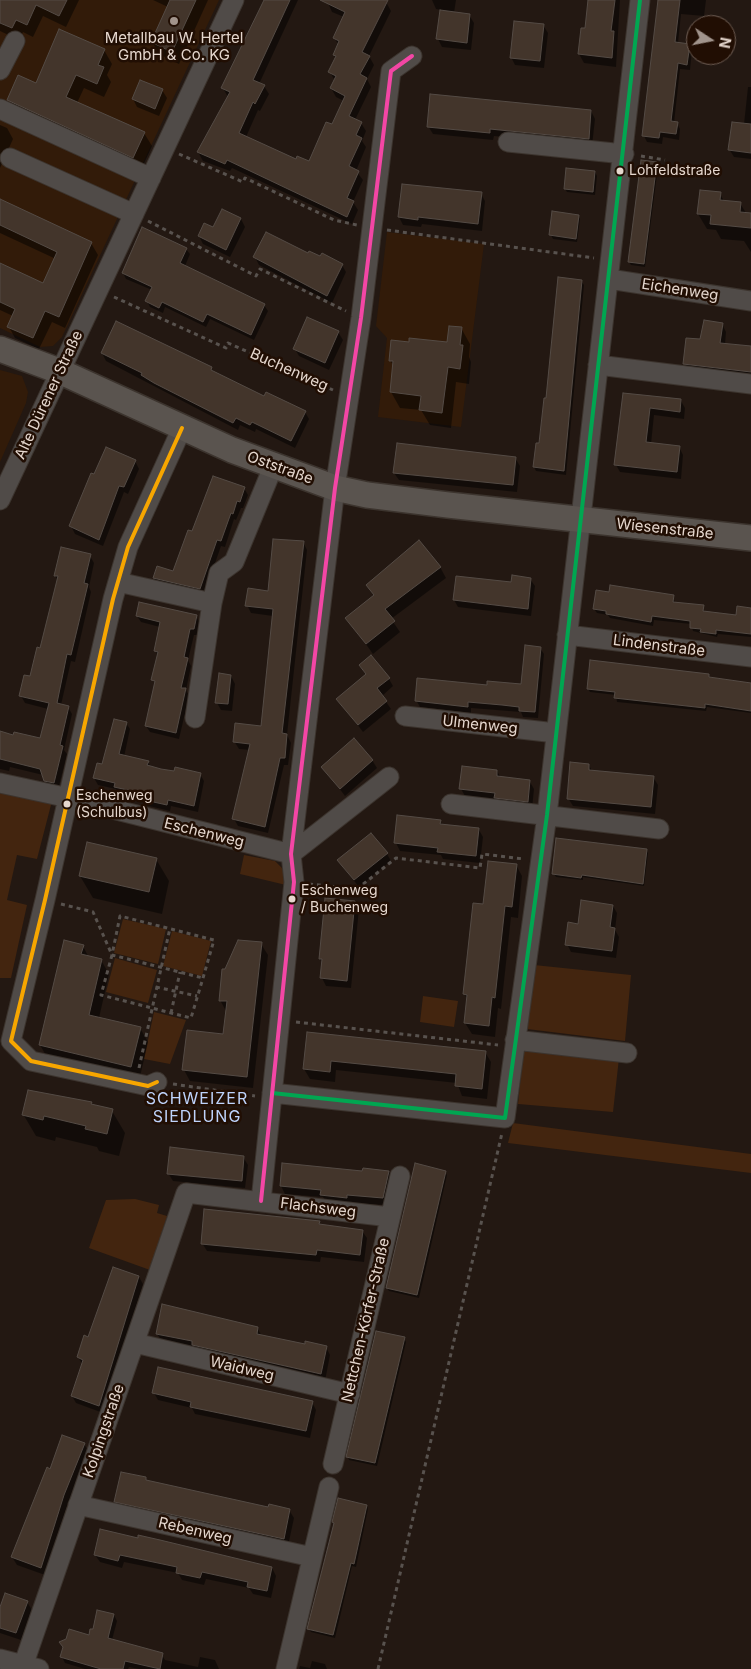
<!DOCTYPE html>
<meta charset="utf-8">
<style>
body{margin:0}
#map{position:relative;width:751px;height:1669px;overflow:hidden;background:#231812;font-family:Inter,sans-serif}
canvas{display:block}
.north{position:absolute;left:686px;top:15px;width:50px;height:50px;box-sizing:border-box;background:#210e03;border:1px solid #6f5e54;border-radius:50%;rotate:101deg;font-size:14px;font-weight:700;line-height:20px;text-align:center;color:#e5d7ce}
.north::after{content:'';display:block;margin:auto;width:18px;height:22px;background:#a1948c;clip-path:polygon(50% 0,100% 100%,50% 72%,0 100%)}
</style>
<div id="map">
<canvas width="751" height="1669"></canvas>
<div class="north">N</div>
</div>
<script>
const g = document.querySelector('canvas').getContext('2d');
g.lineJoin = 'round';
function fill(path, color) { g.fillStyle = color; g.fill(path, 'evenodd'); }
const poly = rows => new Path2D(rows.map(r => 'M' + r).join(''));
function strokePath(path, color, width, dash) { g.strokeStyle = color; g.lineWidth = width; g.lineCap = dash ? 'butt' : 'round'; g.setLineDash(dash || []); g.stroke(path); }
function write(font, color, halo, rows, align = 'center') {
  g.font = font + ' Inter,sans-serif'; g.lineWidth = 5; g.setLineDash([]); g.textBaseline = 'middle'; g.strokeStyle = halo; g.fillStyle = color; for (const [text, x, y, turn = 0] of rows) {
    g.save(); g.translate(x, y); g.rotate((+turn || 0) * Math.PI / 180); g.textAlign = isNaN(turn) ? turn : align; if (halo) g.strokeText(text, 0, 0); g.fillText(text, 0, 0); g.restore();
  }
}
fill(poly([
 [0,0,219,0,62,337,53,346,40,347,0,328],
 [387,232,484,244,461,427,378,417,387,338,376,326],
 [0,370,22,376,28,392,26,403,0,462]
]), '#321b09');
fill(poly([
 [0,789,52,801,37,859,17,855,7,900,27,905,11,978,0,978],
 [244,855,275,861,286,872,286,885,240,874],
 [123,919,166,929,158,964,114,953],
 [172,931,211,941,202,976,163,966],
 [115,958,157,970,148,1003,106,992],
 [534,965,631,975,625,1041,527,1029],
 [423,996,458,1001,454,1027,420,1022],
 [154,1012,186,1020,170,1064,144,1059],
 [524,1047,619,1058,613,1112,518,1104],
 [513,1123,751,1154,751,1173,508,1143],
 [135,1199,159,1205,157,1213,167,1216,150,1270,89,1248,106,1200]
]), '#43250f');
fill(poly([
 [0,0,79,0,66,27,43,16,33,37,23,32,19,40,0,31],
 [153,0,208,0,179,64,159,54,152,42,168,7],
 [264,0,298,0,259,84,264,86,269,94,260,111,258,110,246,137,297,160,309,163,332,126,344,101,336,97,331,88,335,81,330,72,336,59,334,55,339,45,334,38,344,17,332,12,328,3,329,0,381,0,386,2,391,11,369,56,374,65,367,79,371,87,355,120,361,123,366,131,362,141,366,147,356,171,363,180,353,202,358,210,352,224,232,168,230,171,203,161,198,152,228,97,223,88],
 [432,0,456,0,454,13,469,15,474,23,471,50,442,47,438,39,441,10,436,9],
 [590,0,620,0,616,67,584,63,579,54,582,29,586,29],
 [659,0,706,0,704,16,681,14,678,43,689,45,692,50,690,70,680,69,674,123,677,123,680,129,679,140,663,137,662,144,647,142,644,136],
 [543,25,548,33,544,68,515,65,511,57],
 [104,50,112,64,107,75,111,82,104,97,84,88,77,103,144,133,152,146,141,170,17,113,9,100],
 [748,87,751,87,751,159,734,157,729,149,744,124],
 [162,90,167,98,159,116,137,107,133,99],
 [591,111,595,119,592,146,494,136,493,140,433,134,428,126],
 [0,125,7,128,13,139,0,168],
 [656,164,658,167,645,267,631,265,629,262],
 [595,172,597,176,595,195,567,192,565,189],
 [481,194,485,201,482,231,422,224,421,227,403,225,399,217],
 [720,194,724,201,740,203,746,213,751,214,751,252,744,241,721,239,716,230,707,229,698,214],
 [0,200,91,243,98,255,65,328,52,322,39,349,15,338,9,327,13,316,0,310,0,265,44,285,56,259,0,233],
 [222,210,241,219,245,227,230,257,203,244,199,236,213,229],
 [578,216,580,219,577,242,553,239,551,235],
 [186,249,190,254,185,266,264,305,268,311,254,340,210,319,206,327,165,307,163,313,150,307,147,301,152,290,126,279,123,273],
 [255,257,342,265,346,272,332,303,259,265],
 [581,281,584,285,566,475,536,471,534,467,547,400],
 [722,324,726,332,725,344,751,347,751,379,689,372,685,364,701,340],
 [461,328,470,344,469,357,471,362,469,384,456,382,451,428,430,425,421,410,400,408,391,392,394,367,390,360,448,343],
 [338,332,343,340,329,370,299,356,295,349],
 [102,353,211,368,215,374,265,398,305,412,309,419,295,448,256,429,255,432,240,425,238,430,106,361],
 [624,394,681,401,685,408,684,419,654,415,651,444,679,447,683,455,681,479,620,472,616,465],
 [515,458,520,466,517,492,399,480,394,473],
 [135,461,139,469,128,494,124,492,103,546,75,534,71,526,94,476],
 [244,488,248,495,243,508,241,508,236,520,234,519,225,547,221,546,204,595,158,585,154,578,174,573,193,533],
 [303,542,307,550,287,735,291,743,288,765,284,765,268,833,238,826,234,819,250,750,239,749,234,741,262,727,273,616,251,613,247,605,270,592],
 [90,556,94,563,89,587,91,592,75,662,71,661,61,705,68,707,72,714,64,750,67,754,58,790,49,788,43,775,10,767,9,771,0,769,0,732,41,739,48,709,25,703,21,696,31,677,41,650,58,580,55,576],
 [440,567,446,578,391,619,400,632,373,654,347,618,374,596,368,586],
 [530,579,535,586,531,616,458,607,454,600],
 [610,593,673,596,675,603,703,607,705,612,737,616,751,609,751,637,718,634,717,637,693,631,691,624,654,620,653,626,610,618,608,615,597,613,594,609],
 [137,616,196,616,200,623,197,635,194,635,188,660,191,666,186,690,189,696,179,739,150,732,146,726,156,685,153,680,158,656,155,650,160,627,141,622],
 [540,648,544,654,538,718,523,717,521,712,471,708,471,713,420,707,416,700,488,687,522,686],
 [360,666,389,679,393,686,382,696,391,709,363,732,338,699,366,675],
 [709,675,711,678,751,684,751,713,707,707,706,711,617,702,616,695,590,692,588,689],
 [231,676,235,684,232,711,221,710,217,703],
 [126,723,130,729,124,757,148,762,151,767,161,770,200,774,204,781,198,812,171,806,170,811,145,805,141,799,119,793,116,789,98,785,94,778],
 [372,760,377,768,345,796,323,767],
 [589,765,592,771,653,777,658,785,655,814,573,806,568,798],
 [497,771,501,778,530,782,534,789,532,809,500,805,497,800,465,796,461,789],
 [398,816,440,821,443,826,479,830,483,837,480,863,443,859,441,855,400,851,396,843],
 [646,850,648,853,644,886,583,877,583,880,556,877,554,874],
 [387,854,391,861,359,887,343,867],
 [156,859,169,881,162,914,93,898,80,876],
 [516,865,522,876,518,918,511,917,501,1009,498,1008,495,1037,472,1034,465,1023,468,1000,464,994,484,905],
 [355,902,359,909,351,988,326,986,322,978,323,964,320,959],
 [613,906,617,913,615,930,619,937,616,958,571,952,567,944],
 [261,944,268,955,253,1088,190,1081,184,1070,224,1035,227,1013,220,1000],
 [83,946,89,958,101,960,109,974,99,1018,140,1028,148,1042,139,1081,48,1059,40,1045],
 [308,1033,485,1052,491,1062,487,1099,462,1096,457,1083,336,1070,335,1082,310,1079,304,1069],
 [91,1104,112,1111,125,1133,119,1156,99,1151,97,1147,56,1137,55,1141,36,1136,23,1114],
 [243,1157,248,1165,245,1188,173,1181,168,1173],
 [364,1172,389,1172,393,1179,387,1205,326,1202,323,1197,285,1194,281,1186],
 [445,1172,447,1175,419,1298,389,1291,387,1288],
 [319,1222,321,1226,362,1231,367,1238,364,1262,321,1257,320,1262,207,1251,202,1243],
 [139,1277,143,1284,103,1413,76,1403,72,1396,83,1365,78,1357,89,1338],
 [257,1328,262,1336,306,1346,326,1347,330,1355,325,1381,162,1341,157,1334],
 [404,1338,406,1342,377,1466,349,1460,348,1457],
 [154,1393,312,1402,316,1410,310,1438,195,1414,192,1408,158,1400],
 [84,1444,89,1452,68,1503,45,1575,17,1565,12,1557,51,1470],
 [146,1478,147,1481,269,1508,289,1510,294,1518,288,1546,120,1509,116,1501],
 [367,1506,368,1509,356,1567,352,1566,335,1638,311,1632,309,1629,335,1525],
 [139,1540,272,1568,276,1576,271,1598,253,1594,249,1588,206,1579,204,1585,182,1580,178,1573,124,1562,122,1568,100,1562,95,1555],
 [27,1602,32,1610,21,1640,0,1633,0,1610],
 [114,1615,117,1621,112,1640,162,1655,165,1660,198,1667,200,1657,215,1660,219,1669,139,1669,129,1667,128,1669,85,1669,65,1663,62,1657],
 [312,1661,325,1664,327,1669,299,1669,300,1666,310,1668]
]), '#0007');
const building = poly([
 [0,0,67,0,59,16,36,5,27,25,16,20,12,28,0,23,0,0],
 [170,0,196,0,172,52,151,42,170,0],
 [264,0,290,0,253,80,265,85,255,104,253,102,239,133,296,159,297,156,309,161,326,122,332,124,345,96,330,88,336,76,328,72,336,56,333,55,339,41,333,38,345,12,320,0,388,0,362,52,370,56,360,74,367,78,349,116,362,122,356,135,362,138,349,166,359,171,347,198,354,201,347,217,227,160,225,164,197,152,230,92,221,88,264,0],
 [588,0,615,0,611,31,614,31,612,58,578,54,581,28,585,28,588,0],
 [658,0,680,0,675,42,690,44,687,65,678,63,671,121,678,122,676,134,660,132,659,138,642,136,658,0],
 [440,10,470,14,467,43,436,39,440,10],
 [514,21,544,24,540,61,510,58,514,21],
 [59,29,105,49,98,65,104,67,97,84,76,75,66,97,145,132,133,158,7,100,18,75,36,83,59,29],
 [140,80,163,89,155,109,132,99,140,80],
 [430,94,591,110,589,139,490,129,490,133,427,127,430,94],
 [732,122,751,124,751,153,728,150,732,122],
 [641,160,657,162,644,264,628,262,641,160],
 [566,168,595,171,593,192,564,189,566,168],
 [402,184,482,192,478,224,418,217,418,220,398,217,402,184],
 [700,190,721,192,720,200,741,202,740,212,751,213,751,228,710,224,711,215,697,214,700,190],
 [0,199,92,242,59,317,45,311,33,338,7,327,15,309,0,302,0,263,43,283,57,252,0,225,0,199],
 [222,209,241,218,226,250,198,236,204,223,213,227,222,209],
 [552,211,579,215,576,239,549,235,552,211],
 [142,227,187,248,180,263,265,304,251,335,207,314,203,322,162,302,159,308,145,301,152,287,122,273,142,227],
 [266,232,308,253,309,251,320,256,322,253,343,264,327,296,253,257,266,232],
 [558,277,582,280,564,471,533,467,536,443,539,443,544,398,546,398,558,277],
 [307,317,339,331,325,363,293,349,307,317],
 [704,320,723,323,720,343,751,346,751,372,683,364,686,338,700,339,704,320],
 [116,321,212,367,211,370,264,396,266,392,306,411,291,441,252,422,250,425,236,418,233,423,154,383,141,375,142,373,101,353,116,321],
 [449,326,462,327,460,345,463,345,460,369,448,367,442,413,419,410,421,396,390,392,393,361,389,361,391,340,409,342,409,338,447,342,449,326],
 [623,393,681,399,680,412,650,408,646,442,680,446,677,472,614,465,623,393],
 [397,443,516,457,513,485,393,473,397,443],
 [106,447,136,460,124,487,119,486,99,540,69,526,91,473,94,474,106,447],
 [213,476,245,487,240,502,237,501,233,514,231,513,221,541,217,540,200,589,153,578,157,566,173,571,188,530,192,531,213,476],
 [273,539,304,541,282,733,287,734,285,758,280,758,265,827,232,819,250,744,233,742,235,723,261,726,273,609,245,606,248,588,268,591,273,539],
 [419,540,441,567,385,609,395,621,366,644,345,618,374,595,366,585,419,540],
 [61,547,91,554,84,583,88,584,71,655,67,654,57,703,69,706,60,745,63,746,54,783,44,781,40,769,0,759,0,731,13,735,14,732,40,738,49,703,19,696,24,675,30,676,37,647,40,648,58,576,54,576,61,547],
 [512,575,531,578,528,609,453,600,456,576,511,582,512,575],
 [610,585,674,595,673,602,704,605,703,611,736,615,737,606,751,608,751,634,716,630,716,634,700,632,701,629,690,628,690,621,652,616,651,622,606,614,606,611,593,609,596,590,609,592,610,585],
 [139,602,197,615,194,629,190,629,184,657,188,658,181,688,186,688,176,733,145,726,155,681,151,680,158,652,154,651,160,622,136,616,139,602],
 [525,645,541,647,535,712,519,711,519,707,502,705,468,702,468,707,415,701,417,678,487,685,487,681,521,684,525,645],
 [371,655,390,678,377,688,387,701,358,725,336,699,366,674,359,665,371,655],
 [590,660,709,674,709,677,751,683,751,711,705,704,705,708,614,698,615,692,587,689,590,660],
 [219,673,231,675,228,704,215,703,219,673],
 [114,719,127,722,119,754,149,761,147,765,161,769,174,771,175,767,201,773,194,806,168,800,167,805,140,799,141,793,114,787,115,783,93,778,97,763,102,764,114,719],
 [354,738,373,760,340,789,321,767,354,738],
 [570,762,589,764,589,770,654,776,651,807,567,799,570,762],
 [462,766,497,770,497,776,530,780,528,802,494,798,495,793,459,789,462,766],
 [397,815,441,820,440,824,479,828,476,856,437,852,438,848,394,843,397,815],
 [371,833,388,853,354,880,337,860,371,833],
 [556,838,647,849,643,884,582,875,581,878,552,874,556,838],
 [87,842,157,858,149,892,79,876,87,842],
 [488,861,517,864,512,907,505,906,495,998,492,997,489,1026,464,1023,467,995,463,994,473,903,483,904,488,861],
 [325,898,355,901,347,981,320,978,322,959,319,959,325,898],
 [581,900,613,905,610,927,615,928,612,951,565,945,568,922,578,924,581,900],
 [64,940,84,945,81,954,102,959,89,1015,141,1027,131,1067,39,1045,64,940],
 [238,940,262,942,247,1077,182,1070,187,1030,223,1034,227,1001,219,1001,222,969,225,969,238,940],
 [307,1032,486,1051,482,1089,455,1086,456,1074,331,1061,330,1072,303,1069,307,1032],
 [28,1090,92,1102,91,1104,113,1109,107,1134,85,1129,86,1126,44,1116,43,1120,22,1115,28,1090],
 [170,1147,244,1156,242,1181,167,1174,170,1147],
 [282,1163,362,1171,363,1168,389,1171,383,1198,347,1195,347,1198,320,1195,321,1190,280,1186,282,1163],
 [415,1163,446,1171,417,1295,386,1288,415,1163],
 [204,1209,320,1221,319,1224,363,1230,360,1255,317,1250,316,1255,201,1244,204,1209],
 [113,1267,139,1276,99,1406,71,1396,83,1360,77,1357,84,1335,88,1337,113,1267],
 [162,1304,258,1327,257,1334,305,1344,305,1341,327,1346,321,1374,192,1345,192,1341,156,1334,162,1304],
 [376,1331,405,1337,375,1463,346,1457,376,1331],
 [158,1367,313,1401,306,1431,190,1407,191,1402,152,1393,158,1367],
 [62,1435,85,1443,64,1495,41,1568,11,1557,47,1467,50,1469,62,1435],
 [121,1472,146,1477,146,1480,268,1507,269,1504,290,1509,284,1539,114,1502,121,1472],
 [338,1498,367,1505,354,1564,351,1563,333,1635,307,1629,334,1523,332,1522,338,1498],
 [100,1529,138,1538,138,1535,160,1540,272,1567,267,1591,247,1587,248,1582,202,1572,200,1578,176,1573,177,1567,120,1555,118,1561,94,1555,100,1529],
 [5,1593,28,1601,16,1633,0,1628,0,1607,5,1593],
 [97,1610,114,1614,108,1638,163,1653,160,1669,125,1661,123,1669,101,1669,60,1657,63,1647,59,1642,66,1639,69,1629,89,1635,90,1629,93,1629,97,1610]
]);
fill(building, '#43352b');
strokePath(building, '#544b45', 1);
const minor = poly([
 [0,70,15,41],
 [0,109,151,178],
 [508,142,624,154],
 [10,158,134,214],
 [609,279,751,301],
 [598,365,751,384],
 [0,500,234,0],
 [118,582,212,603],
 [567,635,751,657],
 [405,716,556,733],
 [195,718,212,603,219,573,234,562,273,467],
 [0,783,69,798,291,854],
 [451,804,659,829],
 [291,854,389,777],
 [515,1040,627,1053],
 [157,1082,148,1086,31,1061,11,1041,45,900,113,599,128,547,182,428],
 [272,1093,505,1118,547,815,640,0],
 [261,1201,294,882,291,854,335,488,361,318,391,71,412,56],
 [135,1343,350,1394],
 [333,1464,400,1176],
 [78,1505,312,1557],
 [0,1659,39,1669],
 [22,1669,186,1193,390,1217],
 [286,1669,329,1487]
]);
const major = poly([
 [0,349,59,371,232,450,335,488,367,495,448,505,751,538]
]);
strokePath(minor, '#3c342e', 21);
strokePath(major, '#3c342e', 28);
strokePath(poly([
 [179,154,243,182,245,178,334,220,357,225],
 [641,156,665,160],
 [148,221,256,276,260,269,346,311],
 [387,230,594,258],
 [114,297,226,348,228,343,333,390],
 [309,884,357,889,396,858,480,868,482,854,524,859],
 [61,904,93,912,112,955,101,995,191,1018,203,978,214,940,120,916,112,955,203,978],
 [156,987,197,996],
 [171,1013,180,972],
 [296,1022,498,1045],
 [139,1068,170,928],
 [173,1084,255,1096],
 [378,1669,502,1133]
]), '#58524e', 3, [4, 4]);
strokePath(minor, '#504b48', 19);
strokePath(major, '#5a544f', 25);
strokePath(poly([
 [157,1082,148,1086,31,1061,11,1041,45,900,113,599,128,547,182,428]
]), '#f7a600', 4);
strokePath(poly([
 [272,1093,505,1118,547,815,640,0]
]), '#00a651', 4);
strokePath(poly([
 [261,1201,294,882,291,854,335,488,361,318,391,71,412,56]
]), '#f346a5', 4);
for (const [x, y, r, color] of [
 [174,21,5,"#a1948c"],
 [620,171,4.5,"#e5d7ce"],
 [67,804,4.5,"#e5d7ce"],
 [292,899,4.5,"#e5d7ce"]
]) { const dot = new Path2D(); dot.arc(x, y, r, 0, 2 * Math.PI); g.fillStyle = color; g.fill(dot); strokePath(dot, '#210e03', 2); }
write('14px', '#e5d7ce', '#210e03', [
 ["Lohfeldstraße",629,171],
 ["Eschenweg",76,796],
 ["(Schulbus)",76,813],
 ["Eschenweg",301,891],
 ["/ Buchenweg",301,908]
], 'left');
write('15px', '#e5d7ce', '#210e03', [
 ["Metallbau W. Hertel",174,38],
 ["GmbH & Co. KG",174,55]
]);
write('15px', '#e5d7ce', '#210e03', [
 ["Eichenweg",680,290,9],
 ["Buchenweg",289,370,24],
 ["Alte Dürener Straße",49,395,-65],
 ["Oststraße",280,468,20],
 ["Wiesenstraße",665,529,6],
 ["Lindenstraße",659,646,7],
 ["Ulmenweg",480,725,6],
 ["Eschenweg",204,833,14],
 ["Flachsweg",318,1208,7],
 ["Nettchen-Körfer-Straße",366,1320,-77],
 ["Waidweg",242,1369,13],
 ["Kolpingstraße",104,1431,-71],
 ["Rebenweg",195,1531,13]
]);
g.letterSpacing = '1px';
write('16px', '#bed3fb', '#210e03', [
 ["SCHWEIZER",197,1099],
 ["SIEDLUNG",197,1117]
]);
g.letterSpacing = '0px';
</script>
